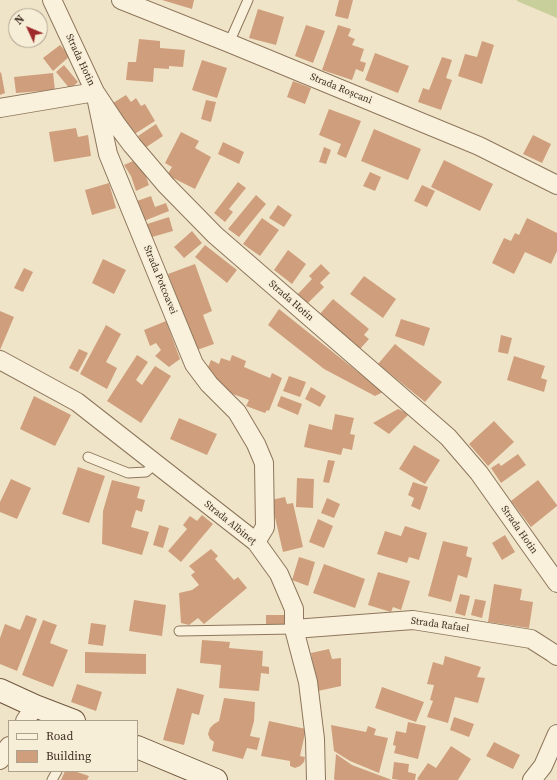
<!DOCTYPE html>
<meta charset="utf-8">
<style>
body{margin:0}
#map{position:relative;width:557px;height:780px;overflow:hidden;background:#f0e4c8;font-family:"Source Serif 4",serif}
canvas{display:block}
.legend{position:absolute;left:8px;top:720px;width:130px;height:52px;box-sizing:border-box;background:#f7eed8;border:1px solid #ada18e;margin:0;padding:5px 7px;list-style:none;font-size:12px;color:#3d2e20}
.legend li{display:flex;align-items:center;gap:8px;height:20px}
.legend b{width:20px;border:1px solid #ada18e}
.north{position:absolute;left:8px;top:8px;width:40px;height:40px;box-sizing:border-box;background:#f7eed8;border:1px solid #ada18e;border-radius:50%;rotate:314deg;font-size:11px;font-weight:700;line-height:16px;text-align:center;color:#3d2e20}
.north::after{content:'';display:block;margin:auto;width:14px;height:18px;background:#9e2a2b;clip-path:polygon(50% 0,100% 100%,50% 72%,0 100%)}
</style>
<div id="map">
<canvas width="557" height="780"></canvas>
<ul class="legend">
<li><b style="height:5px;background:#faf1dc"></b>Road</li>
<li><b style="height:11px;background:#cf9f7d"></b>Building</li>
</ul>
<div class="north">N</div>
</div>
<script>
const g = document.querySelector('canvas').getContext('2d');
g.lineJoin = 'round';
function fill(path, color) { g.fillStyle = color; g.fill(path, 'evenodd'); }
const poly = rows => new Path2D(rows.map(r => 'M' + r).join(''));
function strokePath(path, color, width, dash) { g.strokeStyle = color; g.lineWidth = width; g.lineCap = dash ? 'butt' : 'round'; g.setLineDash(dash || []); g.stroke(path); }
function write(font, color, halo, rows, align = 'center') {
  g.font = font + ' "Source Serif 4",serif'; g.lineWidth = 3.5; g.setLineDash([]); g.textBaseline = 'middle'; g.strokeStyle = halo; g.fillStyle = color; for (const [text, x, y, turn = 0] of rows) {
    g.save(); g.translate(x, y); g.rotate((+turn || 0) * Math.PI / 180); g.textAlign = isNaN(turn) ? turn : align; if (halo) g.strokeText(text, 0, 0); g.fillText(text, 0, 0); g.restore();
  }
}
fill(poly([
 [517,0,557,0,557,18,517,1]
]), '#c9cf9b');
fill(poly([
 [162,0,194,0,192,9],
 [339,0,353,0,348,19,335,16],
 [258,9,284,17,276,45,249,38],
 [306,25,325,31,313,63,295,56],
 [338,25,351,29,348,36,355,39,352,45,364,49,360,61,366,63,363,72,356,69,352,80,322,70],
 [139,39,160,41,160,48,185,50,183,67,169,66,169,69,154,68,153,82,126,80,128,62,136,62],
 [482,41,494,45,482,84,458,76,465,54,477,57],
 [60,45,70,56,53,71,43,58],
 [375,53,409,66,398,93,365,80],
 [442,57,452,60,446,78,452,80,441,110,418,102,423,88,429,90],
 [202,60,227,68,217,98,192,90],
 [64,65,78,82,70,89,56,72],
 [1,72,5,93,0,95,0,73],
 [53,73,55,90,16,93,14,77],
 [293,81,311,88,305,104,287,97],
 [126,95,131,102,136,98,141,106,145,104,155,121,133,135,113,103],
 [206,100,216,102,211,122,201,119],
 [329,109,361,121,346,158,337,154,341,144,319,135],
 [156,124,163,136,145,148,138,136],
 [76,128,78,137,88,135,91,156,54,162,49,132],
 [374,129,421,149,408,180,361,161],
 [181,132,199,141,195,148,211,157,195,189,167,175,172,167,165,163],
 [533,135,551,144,542,163,523,154],
 [223,142,244,152,239,164,218,154],
 [324,147,331,150,326,164,319,162],
 [444,160,493,184,480,211,431,187],
 [133,161,144,171,149,185,136,191,131,176,124,165],
 [370,172,381,177,375,191,363,186],
 [238,182,246,188,229,209,233,212,225,222,214,213],
 [109,183,116,208,92,215,85,190],
 [422,185,435,191,427,207,414,201],
 [256,195,266,204,239,237,228,229],
 [151,196,155,207,166,203,169,211,144,221,137,201],
 [278,205,292,215,284,227,269,218],
 [169,217,173,231,145,239,141,226],
 [262,218,279,230,260,256,243,244],
 [527,218,557,233,557,251,551,264,525,252,514,274,492,263,504,238,511,241,515,233,519,235],
 [192,231,202,243,184,258,174,247],
 [205,245,237,270,227,283,195,257],
 [288,250,306,264,292,284,274,270],
 [103,259,126,270,114,294,92,283],
 [195,264,212,311,203,315,214,344,197,350,168,274],
 [321,264,330,273,320,283,324,287,307,304,297,295,312,279,309,276],
 [24,268,33,272,23,292,14,288],
 [364,276,396,299,383,318,350,294],
 [333,299,369,329,364,335,369,339,360,349,319,315],
 [279,309,383,392,375,396,324,369,268,325],
 [0,311,14,317,0,350],
 [401,319,430,328,424,346,395,336],
 [166,321,180,359,169,367,155,356,161,350,156,343,150,346,144,330],
 [106,325,121,334,106,362,117,368,107,389,80,374],
 [501,335,512,338,508,354,498,352],
 [395,344,442,382,425,402,378,364],
 [79,349,88,353,78,372,69,368],
 [137,355,148,362,136,380,142,385,155,366,171,376,141,423,107,401],
 [232,355,246,361,244,367,270,378,272,373,282,378,269,411,267,410,265,413,246,406,249,400,222,390,224,385,204,377,211,360,219,364,221,358,230,361],
 [514,356,545,366,541,378,547,380,544,392,507,380],
 [289,376,306,382,300,397,283,391],
 [311,387,326,396,320,407,305,399],
 [34,396,71,415,55,446,20,429],
 [281,396,302,404,298,415,277,406],
 [398,409,409,414,389,434,373,423],
 [335,414,354,418,350,434,355,435,352,450,343,448,341,455,304,447,309,424,332,430],
 [179,418,217,434,207,455,170,439],
 [494,421,514,442,488,466,469,444],
 [414,445,440,460,425,484,399,469],
 [518,454,526,465,501,483,491,468,499,463,501,466],
 [328,460,335,461,329,483,323,482],
 [78,467,105,476,89,523,62,514],
 [297,478,314,479,313,508,296,507],
 [11,479,31,488,17,519,0,512,0,502],
 [112,480,140,487,137,498,145,500,142,512,136,510,131,527,149,532,142,555,102,544,103,511],
 [538,480,557,505,557,506,531,527,511,501],
 [413,482,428,487,420,510,411,506,414,498,408,495],
 [285,497,287,504,293,503,303,547,283,552,271,500],
 [327,498,340,504,334,518,321,513],
 [202,515,213,524,181,562,168,551,187,529,183,525,190,516,197,521],
 [318,519,333,526,324,548,309,542],
 [159,525,169,528,163,548,153,545],
 [405,526,427,533,419,560,409,557,407,563,377,554,385,531,401,536],
 [505,535,515,552,502,560,492,543],
 [443,541,468,547,466,556,472,558,467,578,458,575,451,602,428,596],
 [211,549,218,556,215,559,234,580,238,577,247,588,204,624,198,618,189,625,181,623,179,593,192,590,199,585,191,575,195,572,189,566],
 [299,557,315,562,308,586,292,580],
 [324,564,365,579,355,608,313,593],
 [378,572,410,581,401,610,393,607,391,612,368,605],
 [494,584,522,589,520,600,533,602,529,628,488,622],
 [460,594,470,596,465,616,455,613],
 [475,599,486,601,482,618,471,615],
 [134,600,166,605,162,636,129,631],
 [26,615,37,619,17,671,0,664,0,638,5,624,20,630],
 [266,615,284,615,284,626,266,627],
 [43,620,57,625,50,643,68,650,53,687,22,675],
 [91,623,106,625,103,646,88,644],
 [202,640,230,642,229,648,263,651,262,666,269,667,269,674,261,673,259,691,219,688,221,665,200,663],
 [329,649,332,659,341,658,341,686,318,691,311,653],
 [85,652,146,654,146,674,85,673],
 [445,656,481,667,477,677,485,678,478,703,455,697,448,723,427,717,433,701,430,700,434,685,427,684,433,662,443,665],
 [77,684,102,692,96,711,71,702],
 [382,687,424,702,416,722,375,708],
 [177,688,204,695,199,715,192,713,184,745,163,740],
 [224,698,255,702,254,721,250,736,260,738,257,750,247,748,243,759,212,751,214,742,210,739,208,734,210,728,214,724,219,721],
 [454,717,474,724,469,737,450,730],
 [269,721,306,729,300,756,305,757,304,762,300,766,295,768,290,766,290,761,261,756],
 [408,722,426,726,418,759,394,753,396,746,393,745,396,731,406,733],
 [331,725,366,732,368,726,376,729,374,735,388,738,379,773,350,761,334,751],
 [494,742,520,755,513,769,486,756],
 [451,746,471,759,458,780,419,780,417,779,428,763,436,768],
 [336,754,352,765,392,780,335,780,334,779],
 [394,762,409,764,408,772,416,774,415,780,400,780,392,779],
 [65,771,74,771,89,776,87,780,61,780]
]), '#cf9f7d');
const lane = poly([
 [229,43,248,0],
 [88,457,128,473,146,472,155,464],
 [179,631,294,629],
 [52,780,57,771]
]);
const street = poly([
 [52,0,95,92,117,125,132,145,166,185,215,235,448,437,479,473,557,583],
 [121,0,229,43,479,146,557,185],
 [0,108,95,92,108,154,194,364,209,384,237,412,256,444,264,463,265,527,256,542],
 [0,360,77,402,256,542,279,574,294,609,294,629,308,682,315,739,316,780],
 [294,629,413,620,531,639,553,653,557,656],
 [25,721,35,706],
 [0,760,9,746],
 [532,780,543,766,557,734]
]);
const secondary = poly([
 [0,690,35,706,74,721],
 [137,747,216,780]
]);
strokePath(lane, '#8d765c', 11);
strokePath(street, '#8d765c', 20);
strokePath(secondary, '#6f573f', 24);
strokePath(lane, '#faf1dc', 9);
strokePath(street, '#faf1dc', 18);
strokePath(secondary, '#faf1dc', 22);
write('10px', '#3d2e20', '#f7eed8', [
 ["Strada Hotin",80,60,65],
 ["Strada Roșcani",341,89,22],
 ["Strada Potcoavei",160,280,68],
 ["Strada Hotin",291,301,41],
 ["Strada Albineț",230,523,39],
 ["Strada Hotin",519,530,55],
 ["Strada Rafael",440,625,8]
]);
</script>
